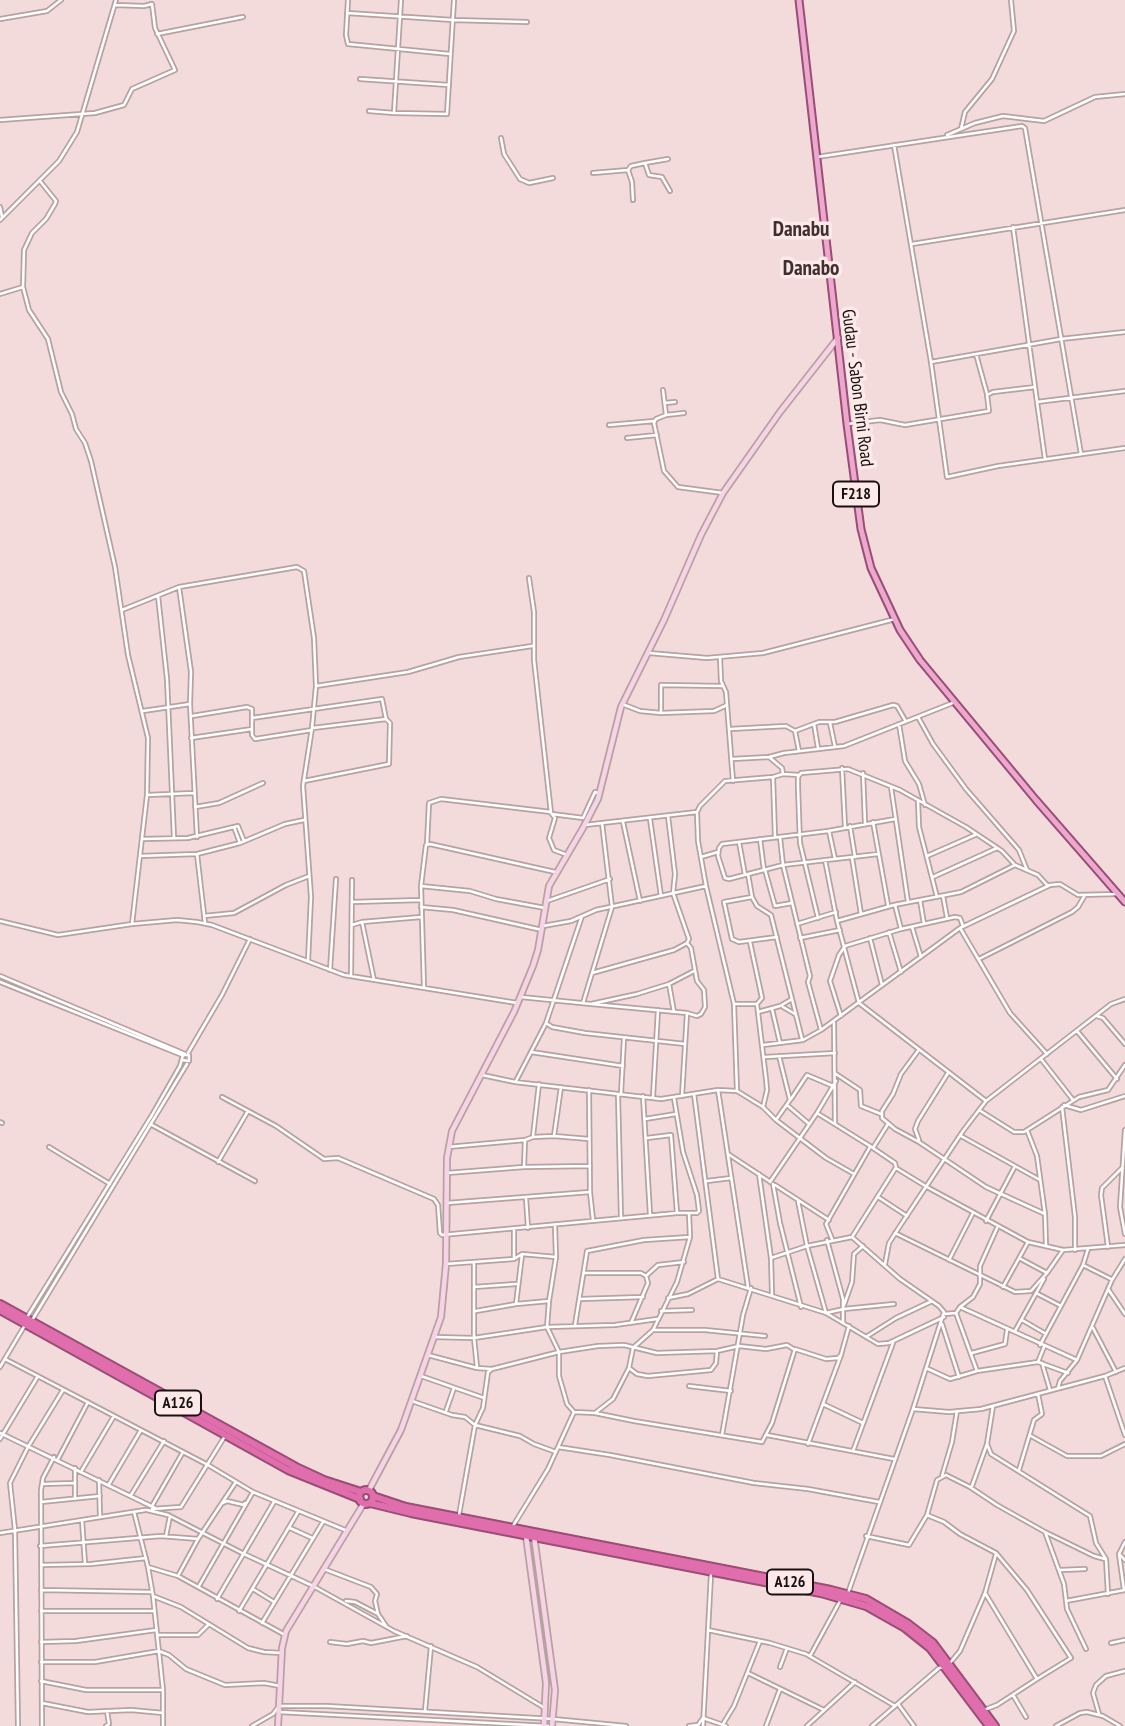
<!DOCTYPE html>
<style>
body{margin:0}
canvas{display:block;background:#f2dbda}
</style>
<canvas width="1125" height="1726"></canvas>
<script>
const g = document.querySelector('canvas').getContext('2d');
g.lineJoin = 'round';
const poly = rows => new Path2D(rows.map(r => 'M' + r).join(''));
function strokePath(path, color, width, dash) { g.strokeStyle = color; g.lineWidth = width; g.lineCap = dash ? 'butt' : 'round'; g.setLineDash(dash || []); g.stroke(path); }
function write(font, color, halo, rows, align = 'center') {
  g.font = font + ' "PT Sans Narrow",sans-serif'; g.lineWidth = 7; g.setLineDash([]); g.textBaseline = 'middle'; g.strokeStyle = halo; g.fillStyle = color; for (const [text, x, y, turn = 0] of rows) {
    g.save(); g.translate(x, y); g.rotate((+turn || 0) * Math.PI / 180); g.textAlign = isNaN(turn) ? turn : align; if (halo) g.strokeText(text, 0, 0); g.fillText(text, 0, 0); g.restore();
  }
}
const street = poly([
 [348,0,346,35,348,44,450,54],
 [401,0,394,113,447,114,454,0],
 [347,13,453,20,527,22],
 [0,19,47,11,61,0],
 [157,34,243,17],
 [360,79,449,85],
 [369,111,394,113],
 [0,120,95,113,124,105,132,89,175,70,155,28,152,4,144,6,115,5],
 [961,129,965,112,992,79,1014,31,1011,0],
 [947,135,975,123,1003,116,1044,121,1095,97,1125,94],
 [501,138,504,154,520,179,529,183,553,178],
 [894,145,931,362,947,477,998,466,1125,448],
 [817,157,1022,126,1025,128,1081,454],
 [645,163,668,159],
 [628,170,631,166,645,163,649,175,662,177,670,191],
 [593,173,628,170,632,182,633,200],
 [40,181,56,201,55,204,46,219,32,233,24,250,23,287,29,310,48,339,61,392,72,414,76,429,85,443,91,461,115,567,128,655,148,738,147,795,132,924],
 [0,207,2,217],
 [0,220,59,161,77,132,116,0],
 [1013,227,1035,387],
 [912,244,1125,210],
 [0,294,23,287],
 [976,354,987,394],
 [931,362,1061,339,1125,332],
 [663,390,666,415,656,419,654,423,664,471,678,487,723,493],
 [1037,402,1045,459],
 [665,403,675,402],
 [666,415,684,413],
 [847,424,880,420,905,425,989,411,987,395,993,392,1035,387,1037,402,1125,391],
 [609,425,654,421],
 [627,438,657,435],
 [529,578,534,612,534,660,551,813,555,818,549,838,554,850,567,855],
 [179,587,191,672,190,704,197,837],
 [158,596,167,679,174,838],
 [122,610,179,587,297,567,304,571,314,638,316,686,312,728,303,786,311,897,308,961],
 [649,653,707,658,763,653,895,619],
 [720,657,721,681,726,692,733,781],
 [316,686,408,672,459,657,532,646],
 [622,704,640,711,661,713,714,711,727,705],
 [143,711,190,704],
 [661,713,661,685,723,686],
 [192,716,247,707,252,709,252,735,255,739,312,730],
 [918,717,933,744,966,789,1019,850,1027,870],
 [252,718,382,699,386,719,390,723,389,764,304,781],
 [830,723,835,747],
 [814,724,818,748],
 [899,724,905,761,919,784,925,805],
 [313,728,386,719],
 [730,729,786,726,795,731,799,751],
 [795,731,819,722,835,722,893,705,897,706,905,720],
 [191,738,252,729],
 [769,757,782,768,783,774,799,775],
 [732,759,769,757,784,753,844,746,955,702],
 [842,768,845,827],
 [863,773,865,823],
 [773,777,775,837],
 [891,787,908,902],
 [147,795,194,793],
 [918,801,919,827,937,897],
 [195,807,219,803,263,783],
 [552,814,583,818,595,792,598,793],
 [650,819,661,896],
 [623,822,640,901],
 [873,822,888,905],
 [585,825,697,812],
 [850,826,855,857],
 [234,827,240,843],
 [829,831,835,859],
 [780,837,783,865,810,976,808,982,821,1030],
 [142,839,188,838,238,826,244,841],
 [760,839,764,870],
 [739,842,745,875],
 [427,844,429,803,441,799,551,812],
 [197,854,205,923],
 [878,854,783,865,729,879,725,878,718,856,719,848,722,844,828,831,895,819],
 [140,856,197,854,240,843,285,824,304,820],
 [927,856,975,835],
 [701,857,718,852],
 [852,858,861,914],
 [825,860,837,921,859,1003,986,1101],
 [765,870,775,906,792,903],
 [748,874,752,897,757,906,771,915,802,1039],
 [933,877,997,848],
 [421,886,470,891,496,899,545,908],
 [943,896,947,918],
 [752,897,724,902,732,939,739,942,777,937],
 [920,900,924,924],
 [547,901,610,879],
 [352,902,421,900],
 [895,905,901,929],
 [421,907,453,910,542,930],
 [204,916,234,913,286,885,309,876],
 [818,918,800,843,798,787,798,777,801,773,848,769,900,790,966,827,1002,851,1015,865,1038,875,1048,886],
 [0,921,58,935,132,924,177,920,197,922,212,925,344,975,517,1003],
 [837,921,894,905,961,892,1015,865],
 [362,922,374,980],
 [797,924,836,912],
 [352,925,362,922,421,917],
 [543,926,571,921,596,910,706,886],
 [912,927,921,957],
 [960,928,1010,1013,1047,1054],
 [889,932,901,972],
 [800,938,840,930],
 [870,938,882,985],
 [750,942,762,998,757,1004,766,1079,767,1090,763,1107],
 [979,959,1072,912,1078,907,1085,895],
 [330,970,336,879],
 [592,973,674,950,687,943,689,939,673,893,675,874,668,816],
 [0,976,185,1054],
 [351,976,352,880],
 [0,982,182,1055],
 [669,984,674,1012],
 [424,988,421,886,426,845,430,844,555,872],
 [521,997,591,1004,637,994,669,984,694,971],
 [583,1003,612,907,602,823],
 [591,1004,687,1013,697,1016,701,1014,705,1007,704,990,697,981,691,948,687,943],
 [734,1004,757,1004],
 [783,1007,795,1014],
 [772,1009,780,1043],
 [758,1012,780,1006,792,999],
 [841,1016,830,981,839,955,845,946,901,929,955,917,960,918,963,926],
 [1097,1016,1103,1018,1125,1044],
 [546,1023,552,1027,585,1033,685,1044],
 [834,1023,835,1124],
 [1077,1031,1117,1079],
 [763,1045,803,1040,821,1030,960,928,1050,885,1060,884,1078,895,1118,894],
 [918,1051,901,1074,893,1094,882,1111,882,1118,895,1129,919,1142,986,1187,1045,1214],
 [531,1052,623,1066],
 [188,1053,222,995,250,939],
 [765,1057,835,1053],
 [1041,1059,1073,1100],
 [836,1074,860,1090,861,1106,881,1114],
 [482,1075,515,1082,661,1099,718,1090,737,1091,763,1107,776,1120,826,1158,854,1174],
 [516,1081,546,1023,582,916],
 [589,1090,590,1192,593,1220],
 [718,1090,748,1287],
 [737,1091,734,1004,706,886,698,841,697,812,700,806,725,781,773,777,783,774],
 [621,1094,624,1038],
 [694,1094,718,1279],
 [618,1095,621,1218],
 [643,1096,650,1214],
 [682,1096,687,1013],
 [222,1097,276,1126,324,1159,338,1158,434,1199,438,1205,440,1233,442,1235,677,1213,671,1135,647,1138],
 [653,1097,658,1010],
 [674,1098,683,1152,697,1195,699,1211,697,1213,677,1213],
 [791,1099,807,1075,833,1086],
 [787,1105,808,1123],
 [1064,1105,1081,1110,1125,1096],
 [1062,1107,1075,1217,1075,1250],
 [979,1110,1014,1132,1024,1132,1079,1097,1108,1090,1125,1065],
 [817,1113,870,1146,895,1163,896,1168,927,1187,1028,1242,1063,1250,1125,1245],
 [645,1119,676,1114],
 [776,1120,790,1100,779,1056],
 [0,1122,2,1123],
 [152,1125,255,1181],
 [1027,1130,1037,1156,1045,1214,1046,1245],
 [1125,1130,1120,1207,1125,1234],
 [533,1136,539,1084],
 [554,1136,561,1087],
 [961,1136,1040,1180],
 [919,1140,915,1129,918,1121,948,1073],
 [49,1147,110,1184],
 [448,1147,525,1140],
 [873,1148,888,1124],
 [728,1154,769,1181],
 [218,1162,248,1111],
 [524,1167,525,1140,533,1137,554,1136,589,1139],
 [447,1173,524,1167,590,1166],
 [759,1174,771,1258,772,1294],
 [707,1181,731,1178],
 [770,1182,817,1113,836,1081],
 [773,1184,780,1223,801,1307],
 [775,1185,829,1220],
 [878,1197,907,1216],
 [526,1198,528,1228],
 [798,1201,807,1246,826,1313],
 [447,1203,590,1192],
 [986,1221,1014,1168],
 [514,1230,514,1259],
 [895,1233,1015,1292,1031,1291,1047,1273],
 [852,1237,895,1169],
 [832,1239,826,1224,870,1147],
 [827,1240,843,1299,843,1322],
 [1108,1247,1101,1195,1102,1188,1122,1168],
 [771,1258,807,1246,852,1237,900,1279,939,1306,944,1312,913,1409,848,1593],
 [1019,1258,1047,1273],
 [949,1260,973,1213],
 [474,1262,474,1338,477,1367],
 [446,1264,514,1259,522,1254,556,1257],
 [885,1264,889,1243,898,1229,963,1131,986,1101,1111,1004,1125,999],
 [1083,1265,1111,1279],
 [584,1273,641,1273,646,1276],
 [1047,1273,1063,1250],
 [646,1276,658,1265,684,1262],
 [474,1287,516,1284],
 [1003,1287,1028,1242],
 [1108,1289,1125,1314],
 [1036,1293,1061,1306],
 [668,1298,688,1294,718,1279,826,1313,878,1344,889,1343,944,1317],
 [580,1299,643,1297],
 [516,1304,522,1255],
 [844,1305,852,1282,854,1254,863,1246],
 [960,1307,1077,1360],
 [476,1311,516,1304,549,1301],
 [661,1311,692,1310],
 [826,1313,844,1309,894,1304],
 [944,1314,956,1313],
 [26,1319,152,1115,180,1066,183,1055,189,1055,189,1061,182,1060],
 [1022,1320,1046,1334],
 [31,1322,187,1064],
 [631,1323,648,1283,646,1276],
 [942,1324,959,1377],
 [575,1325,587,1251,644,1240,690,1237],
 [1093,1328,1116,1372],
 [653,1330,705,1330,765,1336],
 [1015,1331,1044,1279],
 [434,1337,474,1338,547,1327,549,1301,556,1257,555,1226],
 [866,1337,896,1318,932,1301],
 [1040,1345,1083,1265,1088,1249],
 [795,1350,787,1345,766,1349,739,1346,717,1351,657,1353,624,1345,598,1346,559,1352,559,1376,567,1404,574,1412,595,1413,634,1421,762,1442,772,1423,795,1349,826,1359,838,1358,841,1355,849,1326],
 [972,1353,1005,1344,1007,1330],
 [428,1355,477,1368,492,1369,559,1352,547,1327,615,1325,657,1319],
 [5,1359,208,1465,253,1492,345,1530],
 [1038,1362,1044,1347],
 [1042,1363,1050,1390],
 [0,1367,25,1325],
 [629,1368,637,1374,648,1376,711,1370,716,1363,717,1351],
 [926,1368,950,1379,977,1371,1038,1362,1068,1373],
 [977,1371,956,1313,960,1307,973,1297,980,1284,980,1266,997,1228],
 [421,1376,484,1398],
 [1105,1376,1125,1435],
 [689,1386,731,1391],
 [1058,1388,1060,1381,1077,1360,1112,1280,1125,1259],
 [412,1401,452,1415,465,1417,475,1425,520,1436,534,1444,556,1452],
 [823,1404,863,1423],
 [913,1409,949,1412,981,1409,1105,1376,1125,1368],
 [446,1411,454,1388],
 [595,1413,613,1399,629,1368,633,1348,653,1330,677,1282,690,1237,689,1213],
 [0,1433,155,1508],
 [722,1435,743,1315,751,1288],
 [767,1435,894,1459],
 [1031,1436,1067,1456,1101,1456,1125,1444],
 [0,1439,38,1376],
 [808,1444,841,1355],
 [987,1444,991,1454,1090,1516,1096,1543,1106,1559,1108,1594],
 [558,1447,610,1455,754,1483,808,1489,879,1502],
 [853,1451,893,1343],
 [58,1459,88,1402],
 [82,1470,114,1416],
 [1019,1470,1034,1420,1042,1414,1038,1394],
 [942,1476,952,1442,957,1411],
 [99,1480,100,1517],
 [43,1484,75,1483],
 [109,1484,141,1430],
 [970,1487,997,1505,1045,1532,1094,1556,1105,1559],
 [131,1495,164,1441],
 [75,1498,75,1468],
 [41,1502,100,1496],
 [223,1503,227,1501,244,1505,245,1503],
 [152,1506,183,1452],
 [152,1509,181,1507,225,1436],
 [147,1510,168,1515,242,1553,313,1586,394,1631,477,1667,543,1707],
 [134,1512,148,1567,153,1596,163,1690,163,1726],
 [459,1515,475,1425,483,1408,488,1372,492,1369],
 [927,1515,944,1522,960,1534,996,1553,1027,1590,1071,1658,1037,1679],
 [82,1520,85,1564],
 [513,1526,548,1469,574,1412],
 [290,1528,312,1538],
 [1045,1532,1064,1584,1067,1609,1086,1649],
 [0,1533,145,1510],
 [166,1536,170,1516],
 [866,1536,909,1545,927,1515,937,1480,946,1475,970,1487,972,1486,987,1444,993,1406],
 [40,1546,161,1536,198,1539],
 [1120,1555,1125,1560],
 [41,1565,91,1564,146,1558],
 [148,1567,178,1576,285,1635],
 [324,1569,371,1587,377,1594,375,1601,378,1614,386,1626],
 [1060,1570,1085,1569],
 [179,1574,198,1539,236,1482],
 [199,1586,253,1492],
 [253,1589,274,1602],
 [41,1590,152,1592],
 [1124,1590,1119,1554,1125,1542],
 [153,1596,181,1607,248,1648,264,1652,282,1653],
 [217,1599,274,1502],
 [346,1601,355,1602,378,1614],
 [1066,1601,1125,1590],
 [41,1611,153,1611],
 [239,1611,298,1512],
 [262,1623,323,1522],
 [708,1630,770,1643,806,1654,895,1706],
 [157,1635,198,1635,209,1624],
 [41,1642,76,1641,156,1630],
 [330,1642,347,1644,363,1641,371,1643,407,1636],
 [1111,1643,1125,1640],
 [810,1656,840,1601],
 [41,1662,95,1662,159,1651,169,1655,186,1669,225,1685,264,1683,280,1686],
 [950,1663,960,1651,985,1593,996,1554],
 [780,1667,787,1648],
 [748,1673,824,1710],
 [41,1681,86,1690,163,1690],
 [1013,1695,1026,1717],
 [42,1703,88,1712,131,1710,163,1713],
 [898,1704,914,1726],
 [984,1710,997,1705,1037,1679,985,1593],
 [425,1711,431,1646],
 [279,1712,548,1726],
 [273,1714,279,1706,327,1706,553,1719,626,1726],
 [1099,1714,1093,1693,1096,1685,1106,1676,1125,1671],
 [703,1718,726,1726],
 [723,1724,734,1706,760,1641],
 [18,1726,15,1530,10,1483,28,1447,63,1390],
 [42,1726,41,1490,43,1478,54,1457],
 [106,1726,109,1724,107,1711],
 [252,1726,273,1714],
 [689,1726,698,1725,703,1718],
 [703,1726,711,1574],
 [766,1726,780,1689],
 [807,1726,855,1682],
 [872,1726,939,1668,945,1667],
 [1056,1726,1080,1713,1087,1712,1103,1716,1120,1726]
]);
const secondary = poly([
 [369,1490,401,1430,441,1317,446,1264,447,1158,452,1131,514,1012,533,966,538,950,549,886,583,828,598,799,621,707,664,620,701,535,723,493,780,412,838,338],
 [526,1536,546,1683,544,1726],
 [534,1536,555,1690,552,1726],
 [278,1726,282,1648,286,1631,364,1503]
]);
const primary = poly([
 [799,0,847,424,861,529,871,568,900,630,920,660,1036,800,1125,902]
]);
const highway = poly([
 [0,1304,296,1467,324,1480,361,1492],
 [0,1310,288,1470,360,1499],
 '359 1497a7 7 0 1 1 14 0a7 7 0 1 1-14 0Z',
 [373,1496,406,1507,831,1590,866,1599,907,1623,933,1643,995,1726],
 [370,1503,411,1513,821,1593,866,1606,905,1628,930,1648,989,1726]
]);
strokePath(street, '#b8a2a1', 6);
strokePath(secondary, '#b8a2a1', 8);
strokePath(primary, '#9a4d76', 9);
strokePath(highway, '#9a4d76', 10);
strokePath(street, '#fff', 2.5);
strokePath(secondary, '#f6d4e6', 4.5);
strokePath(primary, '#eca8cd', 5);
strokePath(highway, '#e06eac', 6);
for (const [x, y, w] of [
 [856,494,46],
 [178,1403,46],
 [790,1582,46]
]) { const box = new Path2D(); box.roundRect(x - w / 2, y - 12.5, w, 25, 5); g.fillStyle = '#fce9e8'; g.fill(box); strokePath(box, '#191111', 2); }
write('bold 16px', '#191111', null, [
 ["F218",856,494],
 ["A126",178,1403],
 ["A126",790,1582]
]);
write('18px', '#191111', '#fce9e8', [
 ["Gudau - Sabon Birni Road",857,388,83]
]);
write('bold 21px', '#402f2e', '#fce9e8', [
 ["Danabu",801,230],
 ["Danabo",811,269]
]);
</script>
